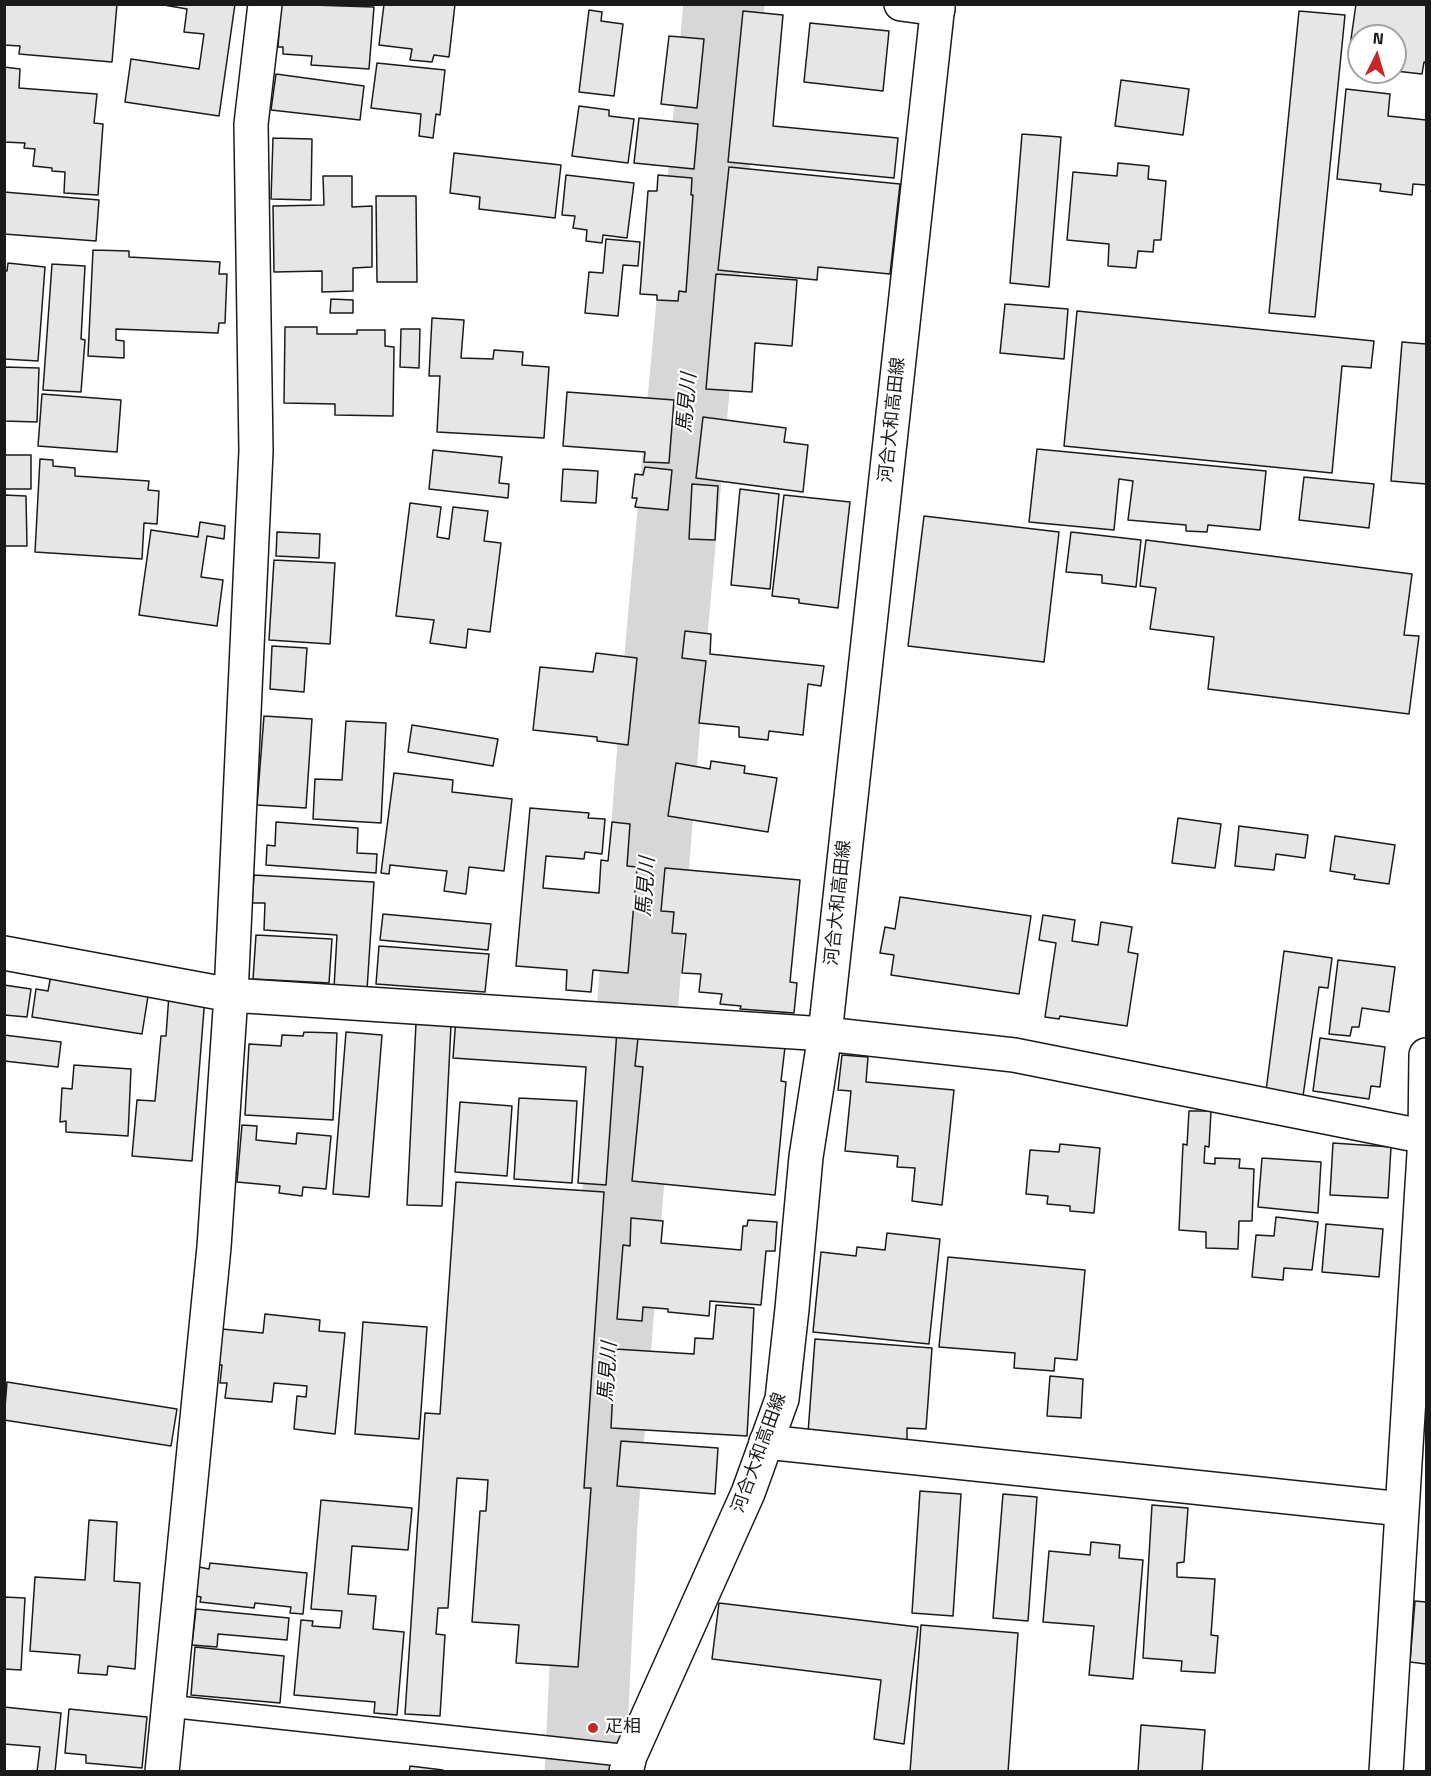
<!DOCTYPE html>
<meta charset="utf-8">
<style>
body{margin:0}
#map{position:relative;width:1431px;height:1776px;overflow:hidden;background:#fff;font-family:"Titillium Web",sans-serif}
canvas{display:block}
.frame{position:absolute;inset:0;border:6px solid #1a1a1a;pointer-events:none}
.north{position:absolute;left:1347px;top:24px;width:60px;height:60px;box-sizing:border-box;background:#fff;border:2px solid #a3a3a3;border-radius:50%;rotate:5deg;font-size:16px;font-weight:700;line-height:24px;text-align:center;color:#1a1a1a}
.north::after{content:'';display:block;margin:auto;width:21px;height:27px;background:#c62828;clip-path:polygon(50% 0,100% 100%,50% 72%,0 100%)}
</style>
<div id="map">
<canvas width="1431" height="1776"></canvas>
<div class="frame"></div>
<div class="north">N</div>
</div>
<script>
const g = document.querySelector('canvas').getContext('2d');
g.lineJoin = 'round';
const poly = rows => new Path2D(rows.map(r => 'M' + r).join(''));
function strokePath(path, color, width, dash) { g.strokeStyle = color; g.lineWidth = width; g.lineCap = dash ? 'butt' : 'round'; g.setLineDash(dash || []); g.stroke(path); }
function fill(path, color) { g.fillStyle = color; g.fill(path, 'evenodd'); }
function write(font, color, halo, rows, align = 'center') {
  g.font = font + ' "Titillium Web","Noto Sans JP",sans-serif'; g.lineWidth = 4.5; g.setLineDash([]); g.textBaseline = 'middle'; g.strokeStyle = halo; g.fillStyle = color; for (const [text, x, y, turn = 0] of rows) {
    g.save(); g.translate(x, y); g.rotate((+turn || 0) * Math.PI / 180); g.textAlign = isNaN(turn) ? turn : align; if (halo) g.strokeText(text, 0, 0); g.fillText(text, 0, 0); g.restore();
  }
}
strokePath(poly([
 [585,1772,597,1522,666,644,724,4]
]), '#d7d7d7', 81);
const building = poly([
 [4,4,117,4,112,62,19,54,20,46,4,45,4,4],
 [158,4,235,4,219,116,125,102,131,59,199,69,204,34,184,32,187,9,158,4],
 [281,4,374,7,369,69,311,65,312,56,283,54,283,47,278,47,281,4],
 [384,4,455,4,449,57,434,55,432,62,410,60,412,49,379,45,384,4],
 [1356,4,1426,4,1426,63,1424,62,1422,74,1395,71,1395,36,1359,36,1359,55,1349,53,1356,4],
 [589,10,602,12,601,21,623,24,614,96,579,92,589,10],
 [743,11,783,15,773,126,898,138,894,178,728,162,743,11],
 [1299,11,1345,15,1315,317,1269,313,1299,11],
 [810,23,889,31,883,91,804,82,810,23],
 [669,36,704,39,697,108,661,104,669,36],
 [377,63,445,70,440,115,436,114,433,138,419,136,421,114,371,108,377,63],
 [4,67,20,69,19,88,97,94,94,123,103,124,98,195,64,193,65,172,52,171,52,168,33,166,35,149,24,148,25,143,4,142,4,67],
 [276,74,364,86,360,120,271,110,276,74],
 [1121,80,1189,89,1183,135,1115,126,1121,80],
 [1346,89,1390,94,1388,116,1426,120,1426,185,1413,184,1412,195,1380,191,1381,184,1337,179,1346,89],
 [579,106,609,110,609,116,634,119,628,163,572,156,579,106],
 [639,118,698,124,694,169,634,163,639,118],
 [1022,134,1061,137,1049,287,1010,283,1022,134],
 [273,138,312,139,311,200,271,199,273,138],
 [454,153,561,165,555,218,479,209,480,197,450,193,454,153],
 [1118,163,1149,166,1148,179,1166,181,1161,240,1154,240,1153,252,1138,251,1136,268,1108,266,1109,244,1067,240,1073,172,1117,176,1118,163],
 [729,167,900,184,890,274,818,267,817,280,718,270,729,167],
 [566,175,634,183,627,238,603,235,602,243,586,241,587,230,573,228,575,216,562,215,566,175],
 [658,175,692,178,691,195,693,195,686,292,679,291,678,301,657,300,657,295,640,294,648,191,657,191,658,175],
 [323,176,352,176,352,207,372,206,372,267,353,268,353,291,322,292,322,271,274,272,273,206,324,205,323,176],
 [4,192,99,200,96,241,4,234,4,192],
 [376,196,416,196,417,282,377,282,376,196],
 [606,239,640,242,638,266,623,265,618,316,585,313,589,272,603,273,606,239],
 [93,250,129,251,129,257,220,262,219,274,227,274,225,323,219,323,218,333,116,329,116,340,124,341,124,358,88,356,93,250],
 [8,263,45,267,38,361,4,359,4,271,7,271,8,263],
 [52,264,85,266,81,339,85,340,81,392,43,390,52,264],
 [716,274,797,280,792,346,755,343,752,392,706,389,716,274],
 [331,299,353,300,353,313,330,313,331,299],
 [1005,304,1068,309,1064,359,1000,353,1005,304],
 [1077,311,1374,341,1371,368,1342,366,1332,473,1064,446,1077,311],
 [432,318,464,320,461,358,493,359,494,350,523,352,522,365,549,367,544,438,437,432,440,376,429,376,432,318],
 [285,327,317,327,317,334,357,334,357,330,385,330,385,346,394,347,393,416,335,415,335,404,284,403,285,327],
 [401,329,420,329,419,368,400,367,401,329],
 [1402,342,1426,344,1426,484,1391,481,1402,342],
 [4,367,39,368,37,422,4,421,4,367],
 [567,392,674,400,669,463,644,462,645,452,563,446,567,392],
 [42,394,121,400,117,452,38,446,42,394],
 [703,417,786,428,784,442,808,445,803,492,696,478,703,417],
 [1037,449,1266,471,1260,530,1208,525,1207,532,1186,531,1186,525,1128,520,1133,481,1119,479,1114,530,1029,522,1037,449],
 [433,450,502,457,499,483,509,484,508,498,429,489,433,450],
 [4,455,31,455,31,489,4,489,4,455],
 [40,459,53,460,53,466,75,468,75,476,149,481,148,490,159,491,157,524,144,523,142,559,35,552,40,459],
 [645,467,672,470,668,510,635,507,637,498,632,498,635,474,643,475,645,467],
 [563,469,598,471,596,503,561,501,563,469],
 [1304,477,1374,484,1369,528,1299,520,1304,477],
 [692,484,718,486,715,540,689,539,692,484],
 [740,489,779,494,770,589,731,585,740,489],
 [4,495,26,496,27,546,4,546,4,495],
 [784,495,850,502,838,608,799,603,799,599,772,596,784,495],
 [410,503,441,507,437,537,449,539,453,507,488,511,484,541,501,543,490,632,468,629,466,648,430,643,434,620,396,616,410,503],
 [924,516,1059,532,1044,662,908,646,924,516],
 [200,522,225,526,224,539,207,536,201,577,223,580,217,626,139,615,151,530,198,537,200,522],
 [277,532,320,534,319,558,276,556,277,532],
 [1071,532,1141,540,1136,587,1102,583,1102,575,1066,572,1071,532],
 [1146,540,1412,574,1404,635,1419,636,1409,714,1208,689,1214,637,1150,629,1156,588,1140,586,1146,540],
 [274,560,335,563,330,644,269,640,274,560],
 [685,631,711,634,710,654,824,666,821,686,808,684,803,735,769,731,768,740,739,737,739,727,699,723,706,661,682,658,685,631],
 [272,646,307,648,304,692,270,689,272,646],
 [596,653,637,658,628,745,597,741,597,737,533,730,540,667,593,672,596,653],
 [264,716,312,719,306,808,257,805,264,716],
 [346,721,386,723,381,823,313,819,315,779,342,780,346,721],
 [412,725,498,739,493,766,408,752,412,725],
 [711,761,745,766,744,773,777,778,768,832,668,816,676,763,710,769,711,761],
 [394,773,453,780,452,792,512,799,504,871,469,867,466,894,444,891,447,871,390,865,389,874,381,873,394,773],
 [530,808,589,813,588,818,605,819,602,854,585,852,584,859,546,856,543,888,599,893,601,860,608,861,612,822,630,824,627,866,637,867,628,973,593,970,591,992,566,990,567,970,516,966,530,808],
 [1178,818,1221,824,1215,868,1172,863,1178,818],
 [276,822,358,828,357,853,377,854,376,873,266,865,267,845,275,846,276,822],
 [1239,826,1308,835,1305,858,1276,854,1274,870,1235,866,1239,826],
 [1335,836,1395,845,1389,884,1354,879,1355,875,1330,871,1335,836],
 [665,868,800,880,790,982,797,983,794,1013,740,1009,741,1006,720,1004,722,994,699,992,701,974,682,973,686,934,672,933,674,912,661,911,665,868],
 [254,875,374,882,367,990,334,988,337,935,264,930,265,903,252,903,254,875],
 [900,897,1031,916,1019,994,891,975,894,955,880,953,885,927,895,929,900,897],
 [383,914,491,924,488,950,380,940,383,914],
 [1043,915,1075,920,1072,941,1098,945,1101,922,1132,927,1128,952,1138,954,1127,1026,1060,1016,1059,1019,1045,1017,1056,943,1039,940,1043,915],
 [256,935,332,939,329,983,253,979,256,935],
 [379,946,489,954,485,992,376,984,379,946],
 [1284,951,1332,958,1328,988,1319,987,1303,1096,1266,1091,1284,951],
 [1338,960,1395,967,1389,1012,1362,1008,1359,1027,1352,1027,1350,1036,1329,1034,1338,960],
 [51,975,149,990,142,1034,32,1017,36,989,48,991,51,975],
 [4,985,31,989,27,1017,4,1015,4,985],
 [169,994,205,997,192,1161,132,1156,137,1100,155,1101,161,1036,166,1036,169,994],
 [456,1018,617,1030,606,1185,578,1183,586,1067,453,1058,456,1018],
 [416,1023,451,1025,442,1206,407,1205,416,1023],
 [639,1029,785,1047,781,1081,786,1082,775,1195,632,1181,643,1067,635,1066,639,1029],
 [304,1032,337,1033,333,1120,245,1115,249,1044,281,1046,282,1035,303,1036,304,1032],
 [346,1032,382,1035,369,1197,333,1194,346,1032],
 [4,1035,61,1042,58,1067,4,1061,4,1035],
 [1320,1038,1385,1047,1380,1087,1371,1086,1369,1099,1313,1091,1320,1038],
 [842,1055,868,1057,866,1082,954,1090,942,1205,912,1201,915,1168,897,1167,898,1156,845,1151,851,1091,838,1090,842,1055],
 [74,1065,131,1069,128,1136,66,1132,66,1121,60,1122,62,1088,72,1089,74,1065],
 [519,1098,577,1101,572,1183,514,1179,519,1098],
 [460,1102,512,1106,507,1176,455,1172,460,1102],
 [1189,1111,1211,1111,1209,1147,1205,1146,1204,1163,1215,1164,1215,1158,1240,1159,1239,1168,1254,1169,1252,1221,1239,1221,1238,1249,1206,1248,1206,1232,1179,1230,1183,1144,1187,1145,1189,1111],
 [242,1125,257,1126,256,1140,296,1144,297,1133,331,1136,326,1189,303,1187,302,1196,279,1193,280,1186,237,1182,242,1125],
 [1333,1143,1391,1147,1388,1198,1330,1195,1333,1143],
 [1060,1144,1100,1148,1094,1213,1070,1211,1070,1206,1047,1204,1048,1196,1026,1194,1030,1150,1059,1152,1060,1144],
 [1262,1158,1321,1162,1318,1213,1258,1207,1262,1158],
 [456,1182,604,1192,584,1488,591,1488,578,1667,516,1663,519,1625,472,1622,480,1511,486,1511,488,1480,457,1478,448,1608,438,1608,436,1634,445,1635,440,1716,405,1714,425,1413,440,1414,456,1182],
 [1276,1217,1318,1222,1312,1270,1284,1268,1283,1280,1252,1277,1256,1235,1274,1236,1276,1217],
 [631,1218,663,1221,661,1243,741,1250,743,1226,747,1226,748,1220,777,1222,775,1251,766,1251,761,1305,710,1301,709,1316,668,1312,668,1309,643,1307,642,1321,617,1319,623,1245,630,1246,631,1218],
 [1326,1224,1383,1229,1379,1277,1322,1272,1326,1224],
 [887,1233,940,1239,929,1344,813,1332,821,1252,856,1256,857,1247,885,1250,887,1233],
 [948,1257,1085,1270,1077,1360,1055,1358,1054,1371,1014,1368,1015,1353,939,1347,948,1257],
 [716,1305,754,1308,747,1436,611,1428,615,1349,694,1354,695,1338,713,1339,716,1305],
 [265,1314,320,1320,319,1331,345,1333,335,1434,294,1429,297,1396,306,1397,307,1386,274,1383,272,1402,225,1398,227,1383,220,1383,222,1365,218,1365,222,1329,263,1333,265,1314],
 [363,1322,427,1327,419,1439,355,1434,363,1322],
 [815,1339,932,1348,926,1429,907,1428,907,1441,808,1433,815,1339],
 [1050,1376,1083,1379,1081,1418,1047,1416,1050,1376],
 [7,1382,177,1409,171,1446,4,1420,7,1382],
 [621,1441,718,1448,715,1494,617,1486,621,1441],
 [920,1491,961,1494,953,1616,912,1613,920,1491],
 [1003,1494,1037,1497,1028,1621,993,1618,1003,1494],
 [321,1500,412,1508,408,1550,352,1546,348,1594,376,1596,373,1629,404,1632,397,1715,374,1713,375,1702,294,1695,301,1620,313,1621,312,1626,340,1628,342,1611,311,1609,321,1500],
 [1152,1505,1188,1508,1184,1562,1177,1563,1177,1577,1215,1579,1211,1635,1218,1636,1215,1673,1181,1671,1182,1661,1143,1658,1152,1505],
 [89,1520,117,1522,114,1581,140,1583,135,1669,108,1666,107,1675,78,1673,80,1655,30,1651,35,1577,85,1580,89,1520],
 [1091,1542,1120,1545,1119,1558,1143,1560,1133,1679,1089,1675,1094,1626,1043,1622,1049,1551,1090,1555,1091,1542],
 [210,1563,307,1573,303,1614,290,1613,291,1607,255,1603,254,1608,200,1602,201,1597,196,1596,199,1567,209,1569,210,1563],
 [4,1597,25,1598,21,1670,4,1669,4,1597],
 [1415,1601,1426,1602,1426,1664,1410,1662,1415,1601],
 [719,1603,918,1627,904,1744,874,1739,881,1680,712,1659,719,1603],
 [196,1609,289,1618,287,1640,218,1634,217,1647,192,1645,196,1609],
 [921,1625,1018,1633,1008,1772,910,1772,921,1625],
 [195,1647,284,1656,280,1703,191,1695,195,1647],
 [4,1707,61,1713,55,1772,37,1772,40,1747,4,1744,4,1707],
 [69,1709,147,1717,142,1768,86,1763,86,1755,65,1753,69,1709],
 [1141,1725,1205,1730,1202,1772,1138,1772,1141,1725],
 [410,1766,443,1770,443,1772,409,1772,410,1766]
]);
fill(building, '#e6e6e6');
strokePath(building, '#1a1a1a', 1.5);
const service = poly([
 [168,1706,630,1756]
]);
const minor = poly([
 [901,4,938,9],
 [4,953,231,995,825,1034,1014,1055,1426,1137],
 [766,1442,1402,1509],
 [162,1772,214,1247,231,995,256,451,251,124,265,4],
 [1386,1772,1425,1137,1426,1055]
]);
const secondary = poly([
 [626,1772,630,1756,748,1493,782,1399,792,1309,806,1157,825,1034,938,4]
]);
strokePath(service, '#1a1a1a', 24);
strokePath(minor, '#1a1a1a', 36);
strokePath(secondary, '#1a1a1a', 36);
strokePath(service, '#fff', 21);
strokePath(minor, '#fff', 33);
strokePath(secondary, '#fff', 33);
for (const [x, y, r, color] of [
 [593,1728,6,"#c62828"]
]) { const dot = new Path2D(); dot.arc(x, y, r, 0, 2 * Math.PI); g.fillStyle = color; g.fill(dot); strokePath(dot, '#fff', 2); }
write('18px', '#1a1a1a', '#fff', [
 ["河合大和高田線",893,420,-84],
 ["河合大和高田線",839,903,-84],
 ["河合大和高田線",760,1453,-70]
]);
write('18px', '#1a1a1a', '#fff', [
 ["疋相",605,1728]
], 'left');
write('italic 20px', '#1a1a1a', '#fff', [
 ["馬見川",688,403,-85],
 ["馬見川",647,887,-86],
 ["馬見川",609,1372,-86]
]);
</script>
